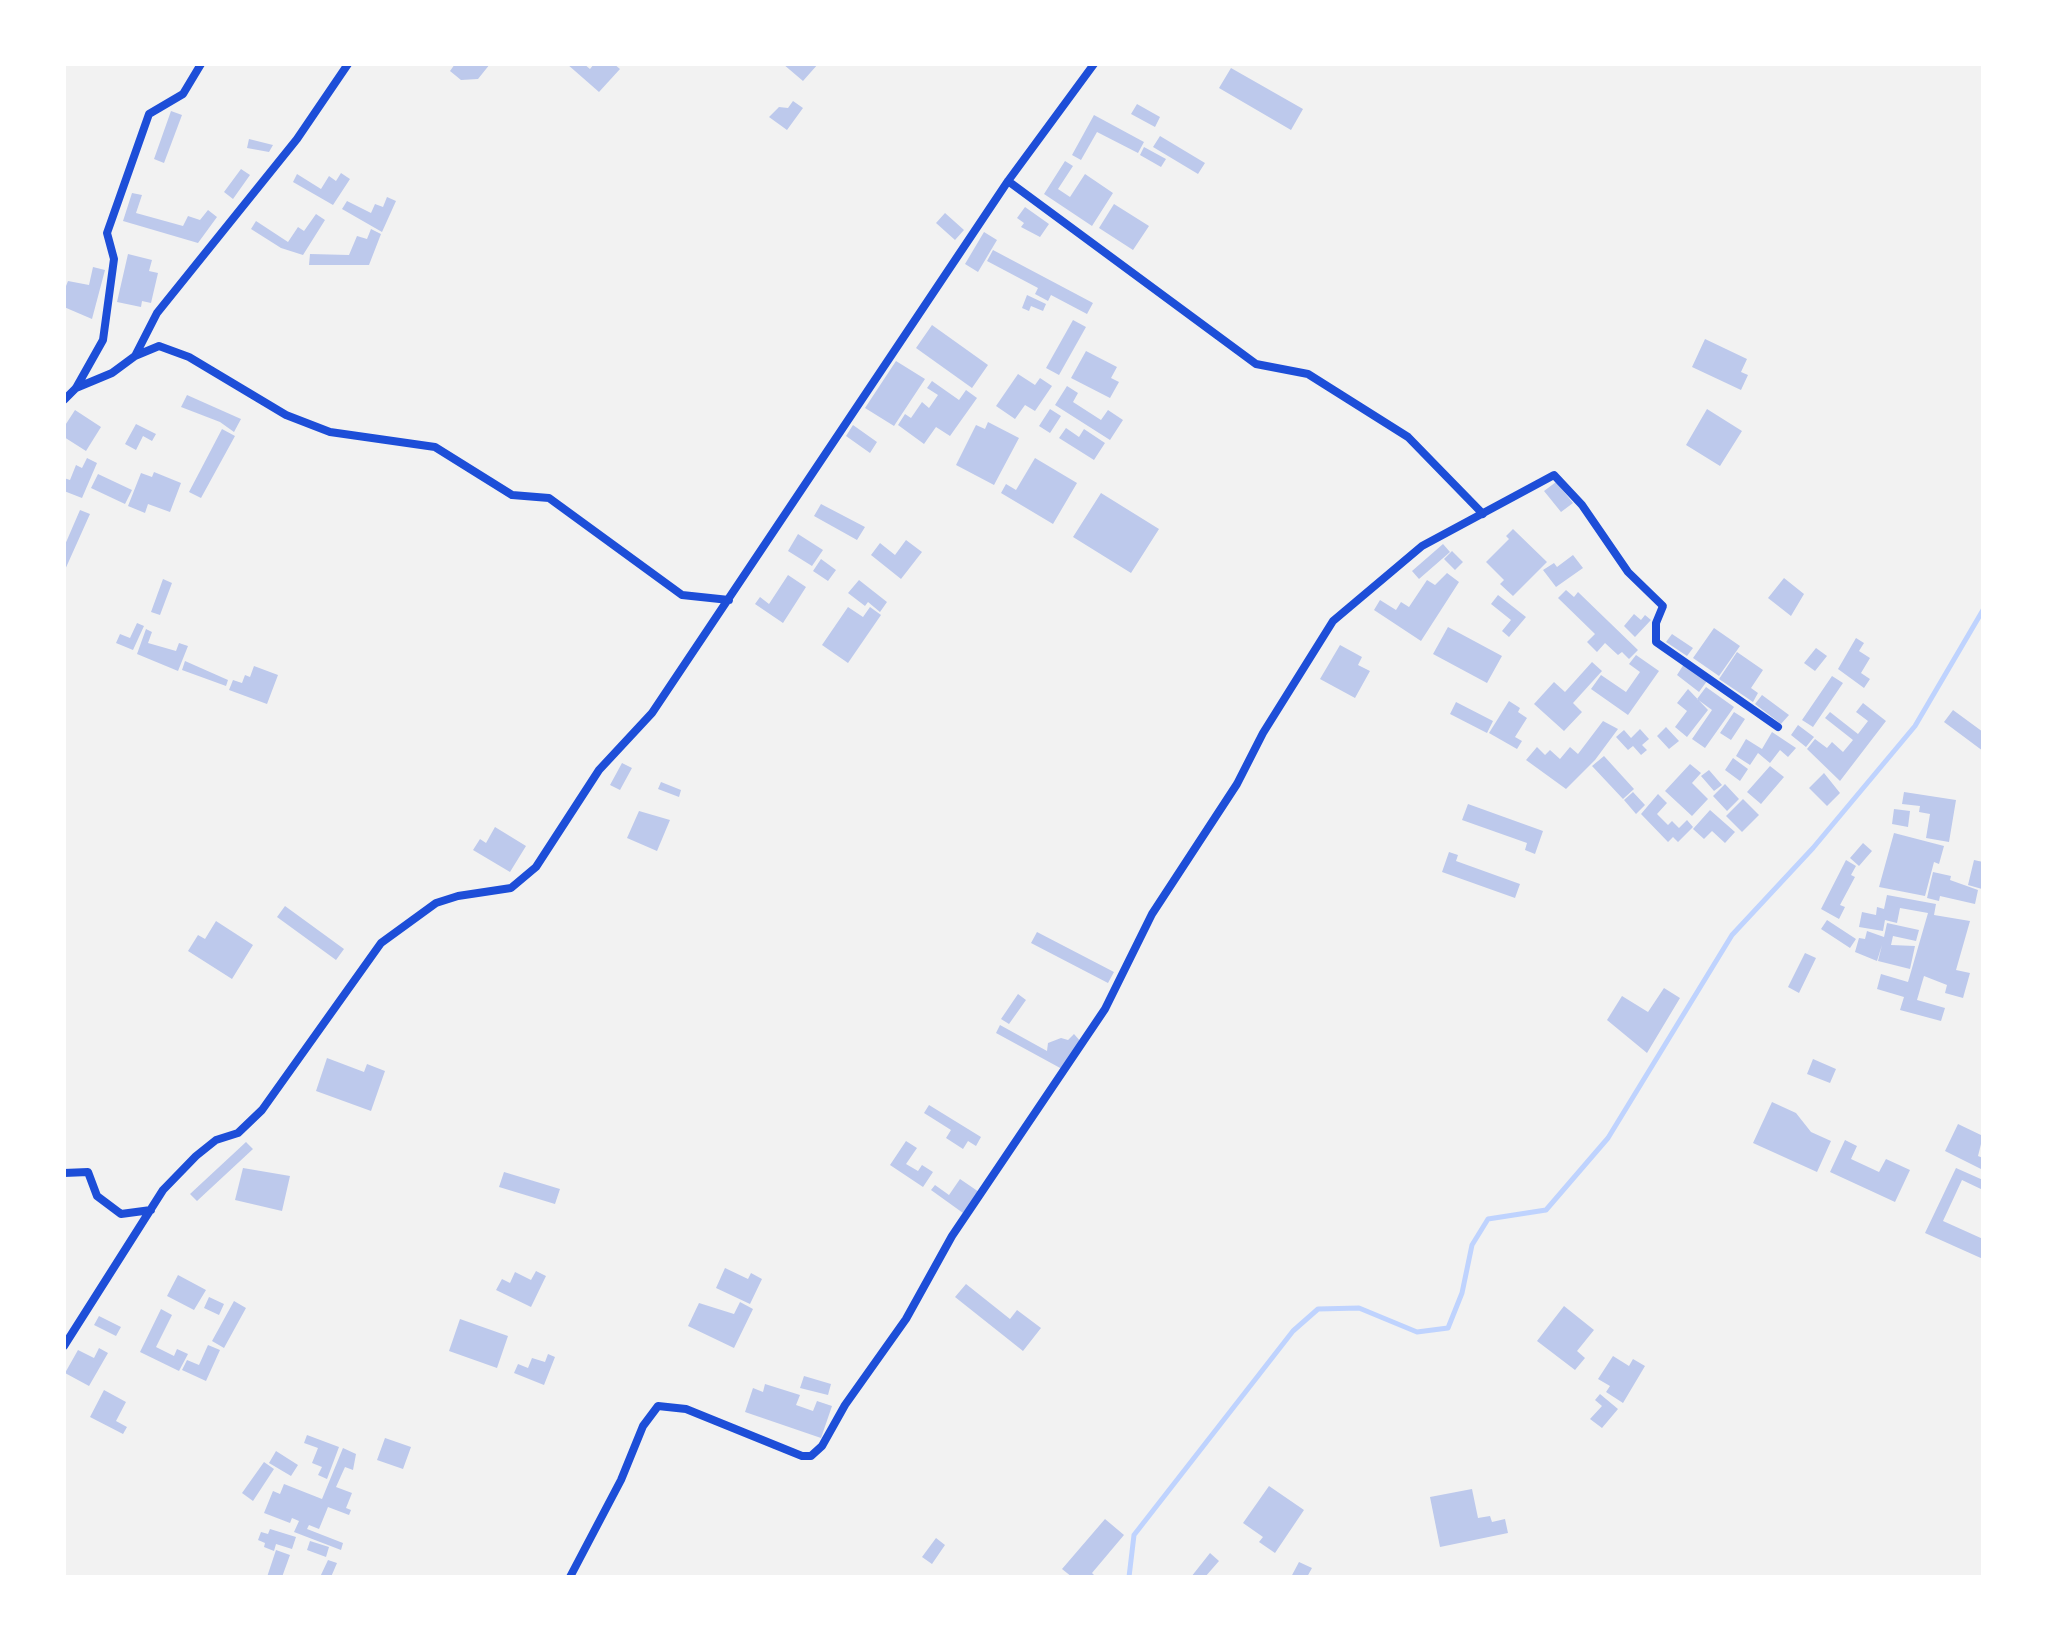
<!DOCTYPE html>
<style>
body{margin:0}
#map{position:relative;width:2047px;height:1641px;overflow:hidden;background:#f2f2f2;font-family:Ubuntu,sans-serif}
canvas{display:block}
.frame{position:absolute;inset:0;border:66px solid #fff;pointer-events:none}
</style>
<div id="map">
<canvas width="2047" height="1641"></canvas>
<div class="frame"></div>
</div>
<script>
const g = document.querySelector('canvas').getContext('2d');
g.lineJoin = 'round';
const poly = rows => new Path2D(rows.map(r => 'M' + r).join(''));
function strokePath(path, color, width, dash) { g.strokeStyle = color; g.lineWidth = width; g.lineCap = dash ? 'butt' : 'round'; g.setLineDash(dash || []); g.stroke(path); }
function fill(path, color) { g.fillStyle = color; g.fill(path, 'evenodd'); }
strokePath(poly([
 [1129,1577,1134,1535,1293,1331,1318,1309,1359,1308,1417,1332,1448,1328,1462,1293,1472,1245,1488,1219,1546,1210,1608,1138,1732,935,1813,848,1915,726,1983,610]
]), '#bfd3fe', 5);
fill(poly([
 [455,64,465,66,490,64,478,79,461,80,450,71],
 [567,64,584,64,590,69,594,64,614,64,620,69,599,92],
 [783,64,818,64,803,81],
 [1231,68,1303,109,1291,130,1219,88],
 [793,101,803,108,787,130,769,117,779,107,788,108],
 [1137,104,1160,117,1155,127,1131,114],
 [171,111,182,115,164,163,154,159],
 [1094,115,1144,142,1138,153,1097,132,1081,160,1072,155],
 [1160,136,1205,163,1198,174,1153,147],
 [249,139,273,145,269,152,247,148],
 [1144,147,1166,159,1161,167,1140,155],
 [1065,161,1073,166,1058,189,1070,197,1085,174,1113,193,1092,226,1044,194],
 [241,169,250,175,233,199,224,192],
 [341,173,350,179,333,205,293,182,297,174,321,189,329,176,336,181],
 [132,193,142,195,136,213,183,226,188,216,200,220,208,210,217,217,198,243,123,221],
 [387,197,396,201,382,232,342,209,347,201,371,213,375,204,383,207],
 [1114,204,1149,226,1133,250,1099,228],
 [1025,207,1049,224,1040,237,1021,227,1024,223,1017,218],
 [945,213,964,230,955,240,936,223],
 [316,214,325,220,303,255,281,248,251,229,256,221,288,242,298,227,304,231],
 [371,229,381,234,369,265,309,265,310,254,349,255,357,236,367,239],
 [984,232,997,240,978,272,965,264],
 [993,250,1093,303,1087,314,1051,295,1048,301,1035,294,1038,288,987,261],
 [128,254,152,260,149,271,158,273,151,303,142,301,141,307,117,302],
 [93,267,105,270,92,319,64,307,64,291,68,281,89,285],
 [1027,295,1046,304,1043,311,1031,306,1029,311,1022,308],
 [1073,320,1086,327,1059,375,1046,368],
 [932,325,988,365,972,388,916,348],
 [1705,339,1747,359,1741,372,1748,375,1741,390,1692,367],
 [1086,351,1117,367,1111,378,1119,382,1110,398,1071,378],
 [896,361,925,379,894,426,865,408],
 [1018,374,1035,385,1040,378,1052,386,1035,411,1025,405,1015,419,996,406],
 [932,381,959,400,966,390,977,398,950,436,936,427,924,444,898,425,905,414,911,418,922,402,929,408,938,395,927,388],
 [1067,386,1078,393,1073,402,1101,420,1108,410,1123,420,1110,440,1055,405],
 [187,395,241,419,234,432,220,422,181,407],
 [1050,409,1061,416,1050,433,1039,426],
 [1707,409,1742,431,1720,466,1686,445],
 [75,410,101,427,86,451,64,437,64,427],
 [988,422,1019,438,994,485,956,465,976,425,985,429],
 [136,424,156,434,152,441,143,436,136,450,125,444],
 [853,425,877,442,870,453,846,436],
 [1066,428,1079,437,1084,429,1105,443,1094,460,1059,438],
 [222,429,235,436,201,498,189,492],
 [87,458,97,463,82,498,64,491,64,478,70,480,76,465,82,468],
 [1035,458,1077,483,1053,524,1001,493,1006,484,1016,490],
 [154,472,181,483,170,512,148,504,145,513,128,506,141,473,152,477],
 [98,474,132,490,125,504,91,488],
 [1556,482,1573,503,1561,512,1544,491],
 [1101,493,1159,529,1131,573,1073,537],
 [821,504,865,527,857,540,814,516],
 [80,510,90,514,64,572,64,547],
 [1513,529,1547,562,1513,596,1500,584,1504,580,1486,562,1509,539,1506,536],
 [798,534,823,550,812,566,788,551],
 [906,540,922,552,901,579,871,555,880,543,895,555],
 [1443,544,1450,552,1419,579,1412,571],
 [1452,551,1463,562,1455,570,1444,559],
 [1573,555,1583,568,1556,587,1543,570,1554,563,1557,567],
 [821,559,836,570,828,581,813,571],
 [1447,573,1459,582,1421,641,1374,610,1380,600,1396,610,1401,602,1409,607,1427,580,1435,585],
 [788,575,806,587,783,623,755,604,760,597,769,604],
 [1784,578,1804,594,1791,616,1768,598],
 [163,579,172,583,160,615,151,612],
 [859,580,887,602,880,612,868,602,865,606,848,593],
 [1566,590,1574,597,1578,592,1638,650,1629,659,1622,652,1618,655,1605,643,1597,652,1587,642,1595,634,1558,598],
 [1498,595,1526,617,1509,637,1502,631,1511,620,1491,604],
 [848,607,863,617,870,607,881,615,848,663,822,645],
 [1634,614,1641,620,1645,615,1651,620,1635,637,1624,626],
 [137,623,144,626,133,650,116,643,120,634,130,638],
 [1448,627,1502,656,1487,683,1433,654],
 [1714,628,1740,646,1719,676,1693,658],
 [146,629,152,632,148,643,176,651,179,643,188,646,178,671,137,654],
 [1672,634,1693,648,1687,656,1666,642],
 [1856,638,1864,643,1859,651,1870,658,1861,673,1870,679,1864,688,1838,669],
 [1340,645,1362,657,1358,665,1370,671,1355,698,1320,679],
 [1816,648,1827,656,1815,671,1804,663],
 [1737,652,1763,670,1751,688,1758,693,1753,702,1719,679],
 [1636,655,1659,671,1628,715,1591,689,1601,675,1626,692,1640,672,1629,664],
 [185,661,228,680,226,686,182,670],
 [1592,662,1602,671,1573,703,1582,712,1564,731,1534,704,1554,682,1565,692],
 [1684,664,1707,681,1699,692,1677,675],
 [254,666,278,675,267,704,229,690,233,680,242,683,245,675,250,677],
 [1832,676,1843,683,1813,727,1802,720],
 [1706,687,1734,707,1705,748,1692,739,1712,710,1697,699],
 [1688,689,1708,710,1687,737,1675,727,1687,711,1677,703],
 [1762,695,1789,715,1781,724,1755,704],
 [1509,701,1520,708,1518,712,1527,718,1515,737,1522,741,1517,749,1489,733],
 [1456,702,1493,721,1487,733,1450,714],
 [1863,703,1886,721,1840,781,1807,749,1815,739,1827,748,1832,742,1843,752,1853,740,1825,718,1830,712,1858,734,1868,721,1856,712],
 [1953,710,1983,732,1983,751,1944,722],
 [1734,712,1745,719,1731,740,1720,733],
 [1603,721,1618,729,1595,760,1566,789,1526,760,1537,747,1545,755,1550,750,1560,759,1570,747,1578,754],
 [1798,725,1814,737,1806,747,1791,735],
 [1666,727,1679,741,1669,749,1657,736],
 [1640,729,1649,739,1642,745,1647,750,1641,755,1633,746,1628,750,1616,737,1624,730,1631,738],
 [1772,732,1796,748,1788,757,1780,750,1770,763,1758,753,1750,765,1736,756,1746,739,1762,749],
 [1604,756,1634,789,1623,799,1592,766],
 [1733,758,1748,769,1740,781,1725,770],
 [622,763,632,768,620,790,610,785],
 [1690,764,1701,773,1692,783,1708,799,1692,816,1665,791],
 [1770,766,1784,777,1761,804,1747,792],
 [1709,770,1722,785,1714,791,1701,776],
 [1824,773,1840,793,1827,806,1809,788],
 [661,782,681,790,679,797,658,789],
 [1725,784,1739,799,1727,811,1713,796],
 [1633,792,1645,805,1636,814,1624,800],
 [1904,792,1956,800,1949,842,1926,838,1930,814,1919,812,1920,806,1902,804],
 [1658,794,1667,803,1657,814,1668,825,1672,821,1679,828,1687,820,1693,827,1678,842,1673,837,1668,842,1641,814],
 [1743,799,1759,815,1742,832,1726,816],
 [1468,804,1543,831,1535,854,1525,850,1527,843,1462,820],
 [1894,809,1910,811,1908,827,1892,824],
 [1710,810,1735,832,1725,843,1712,831,1704,839,1693,829],
 [639,811,670,820,657,851,627,838],
 [495,827,526,846,510,872,473,850,480,839,486,843],
 [1894,833,1944,846,1939,864,1934,862,1925,896,1879,887],
 [1863,843,1872,851,1859,866,1850,858],
 [1449,852,1458,855,1456,861,1520,884,1515,898,1442,872],
 [1846,860,1856,866,1851,875,1855,877,1840,905,1845,907,1839,919,1821,909],
 [1974,860,1983,862,1982,889,1968,885],
 [1933,872,1951,876,1950,880,1978,890,1975,904,1940,896,1939,901,1927,898],
 [1887,895,1936,904,1934,915,1970,921,1956,970,1970,973,1963,998,1945,993,1947,985,1924,976,1917,1000,1945,1008,1941,1021,1900,1010,1904,997,1877,989,1881,974,1908,982,1928,913,1900,908,1897,923,1885,920,1883,931,1859,927,1862,912,1876,915,1877,907,1884,909],
 [285,906,344,949,336,960,277,917],
 [1827,920,1856,939,1850,948,1821,929],
 [216,921,253,945,232,979,188,951,198,935,205,939],
 [1887,923,1919,930,1916,941,1893,936,1891,945,1915,946,1910,969,1878,961,1882,945,1877,961,1855,952,1859,938,1865,939,1867,931,1884,937],
 [1037,932,1114,972,1108,983,1031,943],
 [1805,953,1816,958,1799,993,1788,987],
 [1664,988,1680,998,1647,1053,1607,1020,1622,996,1648,1012],
 [1018,994,1026,1000,1009,1024,1001,1019],
 [1000,1025,1047,1051,1048,1043,1061,1038,1068,1040,1074,1034,1081,1042,1062,1069,996,1033],
 [327,1058,364,1072,367,1064,385,1071,371,1111,316,1091],
 [1813,1059,1836,1069,1830,1083,1807,1074],
 [1772,1102,1796,1113,1811,1132,1831,1141,1817,1172,1753,1143],
 [929,1105,981,1137,976,1146,968,1141,963,1149,946,1138,951,1130,924,1113],
 [1958,1124,1983,1136,1978,1156,1983,1158,1983,1170,1945,1151],
 [1845,1140,1857,1146,1851,1159,1879,1172,1886,1159,1910,1170,1895,1202,1830,1172],
 [906,1141,917,1148,906,1164,918,1171,922,1165,933,1172,923,1187,890,1165],
 [246,1142,253,1149,197,1201,190,1194],
 [243,1168,290,1176,282,1211,235,1200],
 [1956,1168,1983,1180,1983,1190,1962,1180,1943,1221,1983,1239,1983,1259,1925,1233],
 [504,1172,560,1189,555,1204,499,1187],
 [960,1179,979,1192,963,1213,931,1190,935,1185,949,1195],
 [725,1268,748,1279,751,1273,762,1279,750,1304,716,1288],
 [536,1271,546,1276,531,1307,496,1290,502,1279,510,1283,515,1272,531,1280],
 [178,1275,206,1290,194,1310,167,1296],
 [966,1284,1010,1319,1017,1310,1041,1328,1023,1351,955,1297],
 [209,1297,224,1304,219,1315,204,1308],
 [234,1301,246,1308,224,1348,212,1341],
 [740,1302,753,1309,734,1348,688,1326,699,1303,734,1314],
 [1564,1306,1594,1330,1577,1351,1585,1358,1575,1370,1537,1341],
 [161,1309,172,1315,156,1347,174,1356,177,1349,188,1354,179,1371,140,1352],
 [99,1316,121,1327,116,1336,94,1325],
 [460,1319,508,1336,497,1368,449,1351],
 [208,1345,220,1350,206,1381,182,1370,187,1360,199,1365],
 [99,1348,108,1353,89,1386,65,1373,78,1350,94,1358],
 [548,1354,555,1357,544,1385,514,1373,518,1364,528,1368,532,1358,545,1362],
 [1613,1356,1629,1366,1633,1359,1645,1366,1623,1403,1606,1392,1610,1386,1598,1379],
 [804,1376,831,1384,828,1395,800,1388],
 [765,1384,800,1395,796,1405,813,1411,817,1401,832,1406,821,1438,745,1412,753,1388,763,1392],
 [104,1390,126,1402,116,1421,127,1427,123,1434,90,1417],
 [1600,1394,1618,1409,1602,1428,1590,1419,1602,1406,1595,1400],
 [307,1435,339,1447,327,1479,318,1475,322,1467,312,1463,318,1448,304,1443],
 [385,1438,411,1447,403,1469,377,1460],
 [343,1448,356,1454,353,1470,345,1467,336,1487,352,1493,346,1508,351,1510,349,1515,328,1507,319,1529,309,1525,307,1529,343,1543,341,1550,294,1532,299,1521,292,1518,290,1523,264,1513,273,1491,280,1494,284,1484,322,1499],
 [276,1451,298,1465,291,1476,269,1463],
 [264,1462,274,1469,253,1501,242,1493],
 [1269,1486,1304,1510,1275,1553,1259,1542,1263,1537,1243,1523],
 [1472,1489,1478,1518,1490,1516,1492,1522,1505,1519,1508,1533,1440,1547,1430,1497],
 [1105,1519,1124,1535,1092,1573,1096,1577,1072,1577,1062,1569],
 [270,1529,296,1537,292,1549,276,1544,274,1551,264,1547,265,1543,258,1540,261,1532,268,1534],
 [936,1538,945,1545,932,1564,922,1557],
 [310,1541,329,1547,326,1557,307,1550],
 [276,1550,290,1555,282,1577,267,1577],
 [1210,1553,1219,1561,1205,1577,1191,1577],
 [328,1560,337,1563,331,1577,320,1577],
 [1299,1562,1312,1568,1307,1577,1291,1577]
]), '#bdc9ec');
strokePath(poly([
 [1008,181,1256,364,1308,374,1408,437,1483,514],
 [135,356,159,346,189,357,286,415,330,432,435,447,512,495,549,498,682,595,729,600],
 [76,388,112,373,135,356,157,313,297,139,348,64],
 [64,400,76,388,103,340,114,259,107,233,149,114,183,94,201,64],
 [64,1173,88,1172,97,1196,121,1214,151,1210],
 [64,1346,163,1190,196,1156,216,1140,238,1133,262,1110,381,943,436,903,458,896,511,888,536,867,599,770,652,713,1008,181,1094,64],
 [570,1577,621,1480,643,1426,658,1406,686,1409,802,1456,811,1456,822,1446,845,1405,906,1319,952,1236,1105,1009,1152,914,1237,784,1263,733,1333,621,1422,546,1554,475,1582,505,1628,572,1663,606,1656,623,1656,642,1778,727]
]), '#1d4ed8', 8);
</script>
